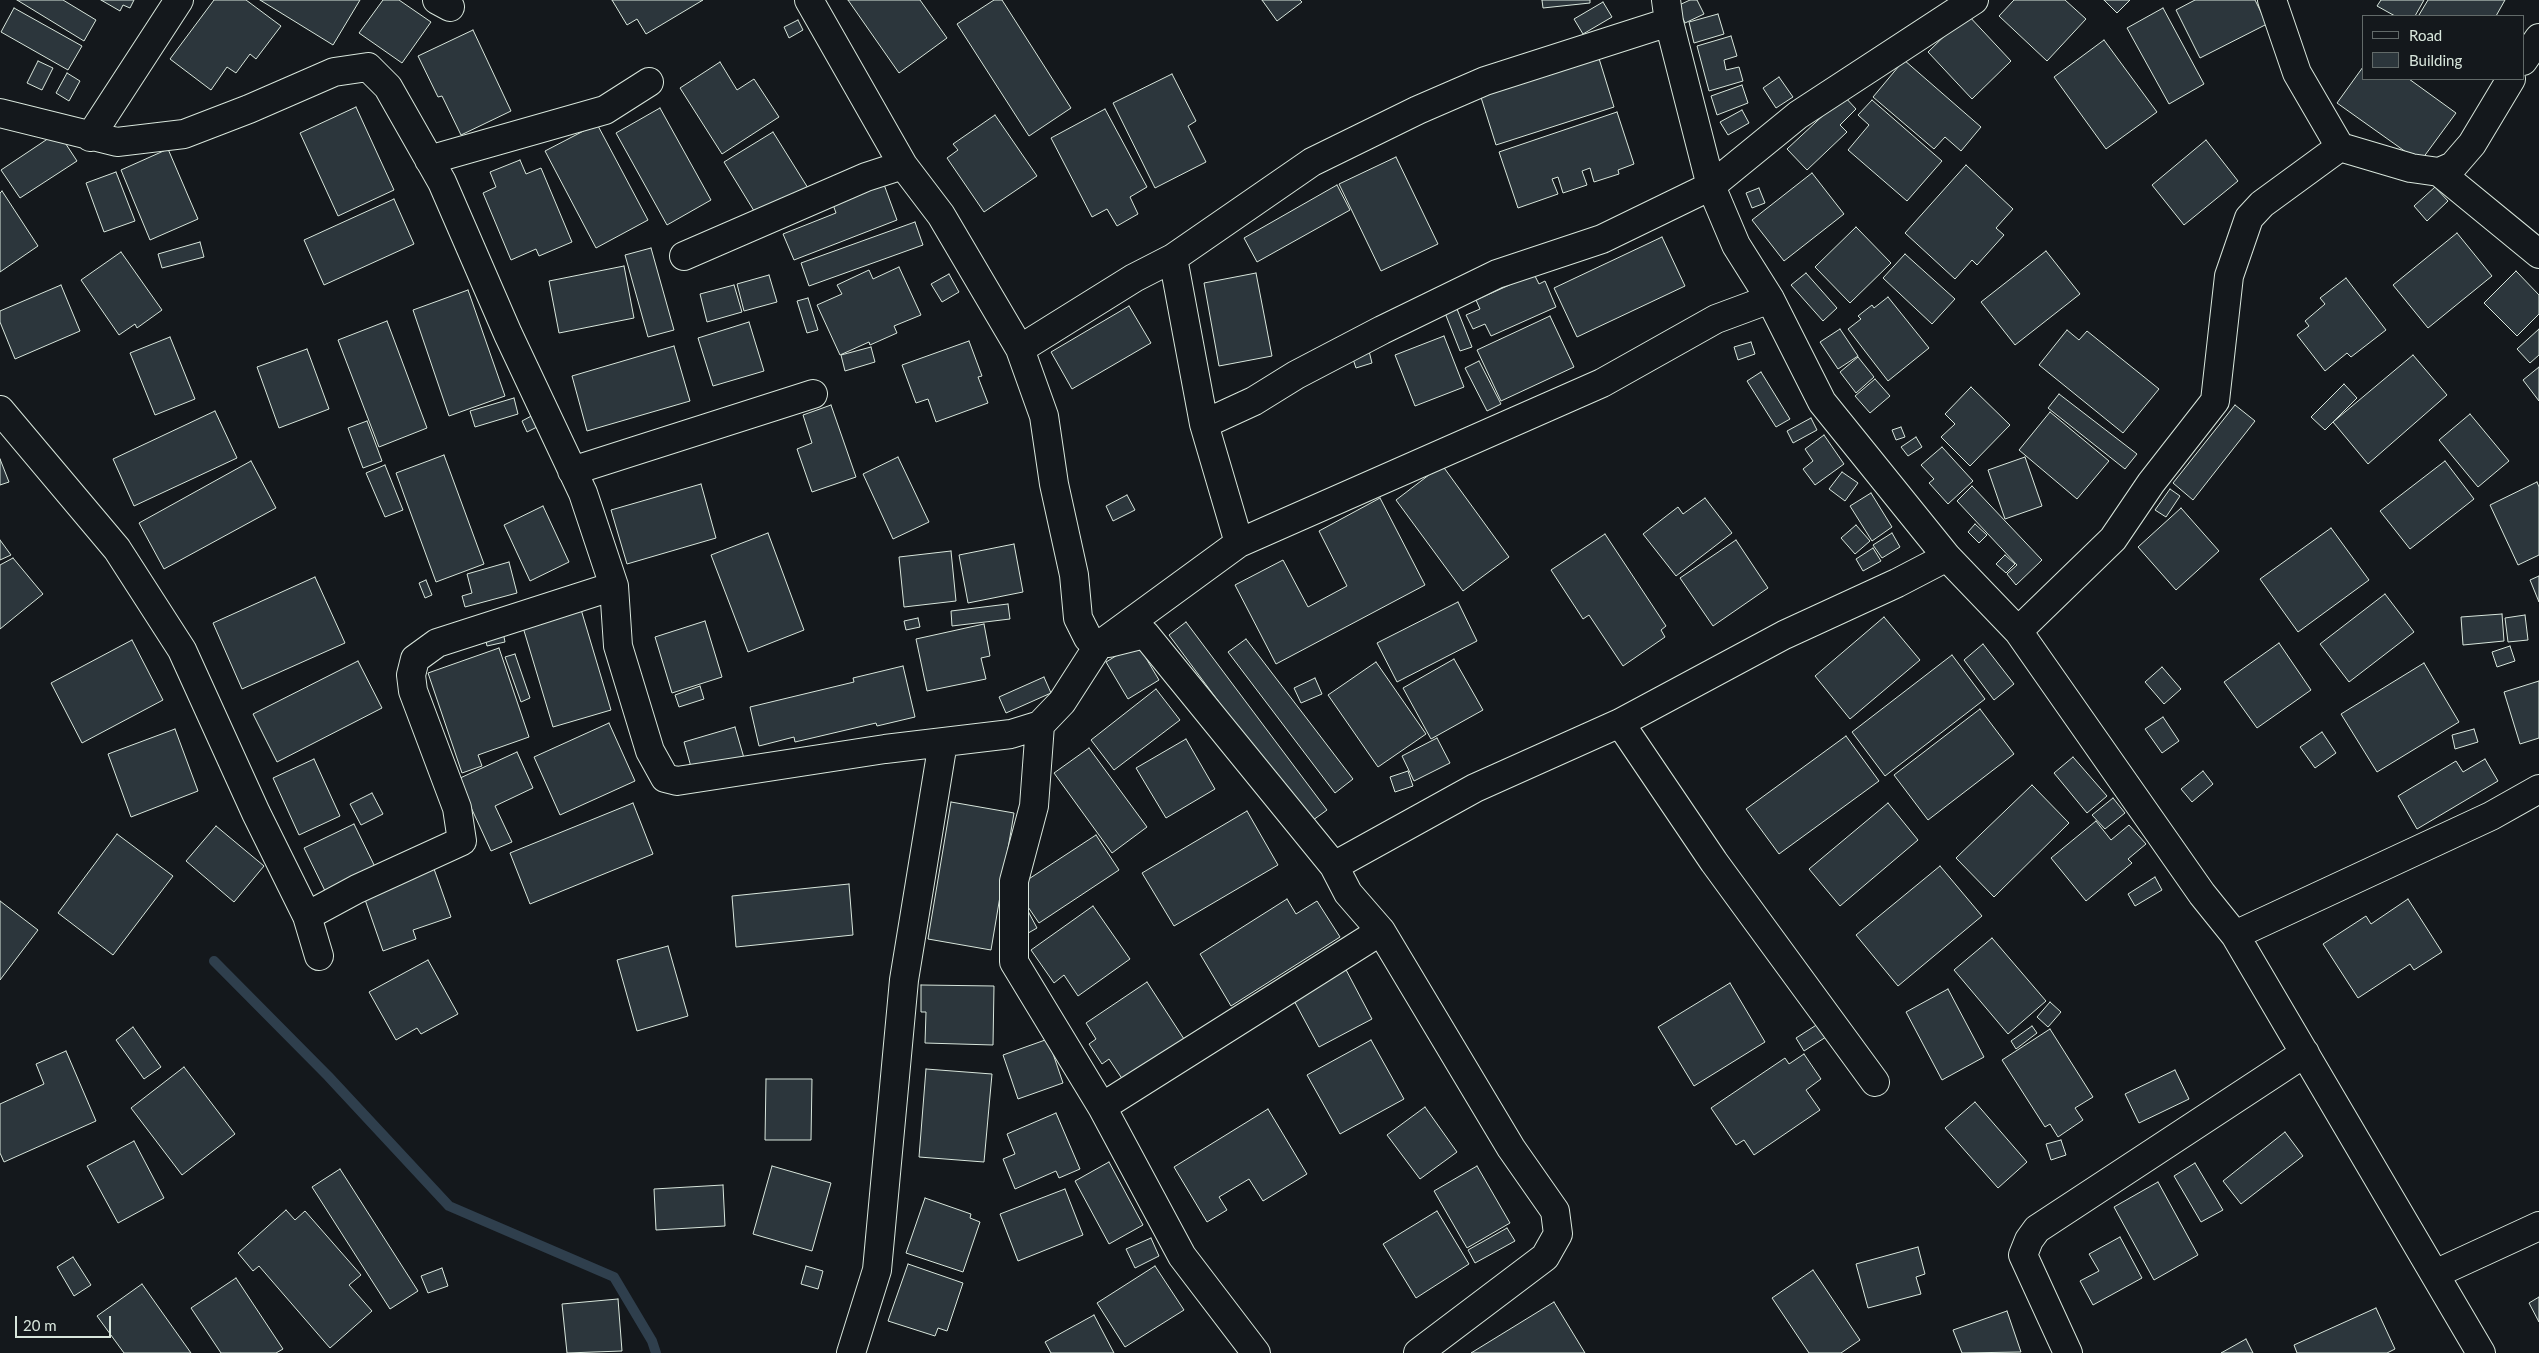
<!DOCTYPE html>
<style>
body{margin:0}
#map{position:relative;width:2539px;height:1353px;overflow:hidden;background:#14181c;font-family:Lato,sans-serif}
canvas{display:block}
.legend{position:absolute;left:2362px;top:15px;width:162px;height:65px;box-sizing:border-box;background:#14181c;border:1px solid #626a69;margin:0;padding:6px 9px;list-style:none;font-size:15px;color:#d8e6dc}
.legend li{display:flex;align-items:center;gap:10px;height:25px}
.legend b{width:25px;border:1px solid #626a69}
.scale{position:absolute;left:15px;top:1316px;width:96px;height:22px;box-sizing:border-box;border:2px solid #d8e6dc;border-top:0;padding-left:6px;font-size:15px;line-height:18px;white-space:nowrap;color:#d8e6dc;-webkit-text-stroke:4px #14181c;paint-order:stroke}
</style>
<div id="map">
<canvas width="2539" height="1353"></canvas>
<ul class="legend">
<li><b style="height:6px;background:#14181c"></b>Road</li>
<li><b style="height:14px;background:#2c363c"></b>Building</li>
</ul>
<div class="scale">20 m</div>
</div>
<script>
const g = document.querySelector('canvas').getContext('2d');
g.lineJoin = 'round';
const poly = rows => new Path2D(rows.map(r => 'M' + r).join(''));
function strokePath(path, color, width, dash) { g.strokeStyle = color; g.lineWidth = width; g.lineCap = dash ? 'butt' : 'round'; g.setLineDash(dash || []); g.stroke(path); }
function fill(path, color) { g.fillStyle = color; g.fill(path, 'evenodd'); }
strokePath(poly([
 [214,961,328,1076,449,1206,614,1277,652,1341,656,1353]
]), '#2f3f4d', 10);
const building = poly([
 [17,0,63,0,96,20,84,41,17,0],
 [101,0,134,0,130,8,123,5,120,11,101,0],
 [214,0,246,0,281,26,256,59,250,54,236,73,227,67,211,90,170,59,214,0],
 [260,0,360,0,333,45,260,0],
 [383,0,399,0,431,22,402,63,359,33,383,0],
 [612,0,703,0,646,34,637,19,627,25,612,0],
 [848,0,920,0,947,38,899,73,848,0],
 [994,0,1002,0,1071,108,1029,136,957,24,994,0],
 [1262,0,1300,0,1302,2,1277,21,1262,0],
 [1542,0,1590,0,1590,3,1543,8,1542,0],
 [1690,0,1697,0,1704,14,1685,23,1677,6,1690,0],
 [2014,0,2065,0,2086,19,2047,61,1999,16,2014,0],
 [2104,0,2130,0,2117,13,2104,0],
 [2195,0,2255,0,2267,24,2200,58,2176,10,2195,0],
 [2381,0,2424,0,2415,16,2395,16,2377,6,2381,0],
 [2428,0,2505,0,2496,16,2421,16,2419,15,2428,0],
 [1603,2,1612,17,1583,34,1574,19,1603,2],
 [14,8,82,46,68,70,1,32,14,8],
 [2163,8,2204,84,2169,104,2127,28,2163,8],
 [1718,14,1724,34,1694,43,1689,22,1718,14],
 [1967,14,2011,61,1972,99,1928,52,1967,14],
 [798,20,803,30,789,38,784,27,798,20],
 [473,30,511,111,461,135,442,96,438,97,418,56,473,30],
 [1731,36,1737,56,1724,60,1726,70,1739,67,1743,81,1709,91,1697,46,1731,36],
 [2104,40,2157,112,2106,149,2054,77,2104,40],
 [1597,52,1614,107,1496,145,1479,91,1597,52],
 [1904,60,1981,127,1961,151,1945,137,1934,149,1873,97,1904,60],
 [38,61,53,68,42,90,27,83,38,61],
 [720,62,737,90,754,79,779,117,722,154,680,88,720,62],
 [2363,67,2363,79,2409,79,2456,113,2420,162,2337,103,2363,67],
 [67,73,80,81,69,101,56,93,67,73],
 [1172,74,1196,121,1188,126,1206,162,1155,188,1113,103,1172,74],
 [1779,77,1793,97,1776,108,1763,88,1779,77],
 [1742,85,1748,103,1717,115,1711,96,1742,85],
 [1844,96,1856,109,1840,125,1847,132,1807,170,1787,149,1844,96],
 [1872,100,1942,161,1907,201,1848,150,1869,125,1858,115,1872,100],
 [356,107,394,190,338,216,300,133,356,107],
 [660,108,711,200,667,225,616,133,660,108],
 [1105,109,1147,187,1130,197,1138,214,1117,226,1107,209,1092,217,1051,138,1105,109],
 [1742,110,1749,123,1728,135,1720,122,1742,110],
 [1617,112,1634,164,1618,170,1619,174,1594,182,1590,168,1582,171,1587,185,1563,193,1558,177,1552,179,1558,194,1518,208,1499,152,1617,112],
 [995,115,1037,176,984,212,947,158,958,150,953,144,995,115],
 [597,124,648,220,596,248,545,151,597,124],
 [58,132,77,161,20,198,1,170,58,132],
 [773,132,808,188,759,219,724,162,773,132],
 [2206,140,2238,181,2184,225,2152,185,2206,140],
 [168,149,198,219,150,240,121,170,168,149],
 [1396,157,1438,244,1381,271,1339,184,1396,157],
 [520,160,526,174,541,168,572,242,539,256,536,249,511,260,483,193,496,187,490,172,520,160],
 [1966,165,2013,209,1996,228,2004,235,1977,265,1972,260,1955,279,1905,233,1966,165],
 [116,172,135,221,104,232,86,183,116,172],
 [1812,173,1844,214,1784,261,1752,220,1812,173],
 [882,179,897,220,794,260,783,234,836,213,831,199,882,179],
 [1337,185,1350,210,1257,262,1244,238,1337,185],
 [2435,187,2448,201,2427,221,2414,206,2435,187],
 [1759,188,1765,203,1752,208,1746,193,1759,188],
 [2,191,38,246,0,272,0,193,2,191],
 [394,199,414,244,324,285,304,240,394,199],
 [915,222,923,245,809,286,801,263,915,222],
 [1856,227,1891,263,1850,303,1815,267,1856,227],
 [2457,233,2492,276,2428,328,2393,285,2457,233],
 [1662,237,1685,286,1577,337,1554,288,1662,237],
 [200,242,204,257,162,268,158,254,200,242],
 [651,248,674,330,648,337,625,255,651,248],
 [2046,251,2080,294,2015,345,1981,302,2046,251],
 [121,252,162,310,137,328,135,324,119,335,81,280,121,252],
 [1905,254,1955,299,1932,324,1883,278,1905,254],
 [624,266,634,318,559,333,549,281,624,266],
 [899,267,921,315,894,326,897,333,870,345,869,342,840,355,817,305,842,294,837,285,869,270,873,279,899,267],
 [2516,271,2539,295,2539,314,2517,336,2484,303,2516,271],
 [1256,273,1272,356,1219,366,1204,283,1256,273],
 [1806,273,1837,308,1823,321,1791,285,1806,273],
 [949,274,959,292,942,302,931,284,949,274],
 [1534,274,1539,284,1545,281,1556,307,1491,336,1485,324,1473,329,1466,315,1480,309,1476,300,1534,274],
 [769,275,777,302,744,311,737,284,769,275],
 [2346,278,2386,330,2351,357,2347,353,2325,371,2297,335,2309,326,2305,321,2325,304,2320,298,2346,278],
 [61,285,80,331,15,359,0,322,0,311,61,285],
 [734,285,742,312,707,322,700,294,734,285],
 [468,290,505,396,449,416,413,310,468,290],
 [1888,297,1929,348,1888,381,1848,329,1861,319,1858,316,1872,305,1874,308,1888,297],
 [808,298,818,330,807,333,797,301,808,298],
 [1129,306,1151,343,1072,389,1051,352,1129,306],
 [1457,309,1472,347,1460,351,1445,313,1457,309],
 [1550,316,1574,367,1501,401,1477,350,1550,316],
 [387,321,427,428,379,447,338,340,387,321],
 [749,322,764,371,713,386,698,338,749,322],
 [1840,329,1858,356,1838,369,1820,342,1840,329],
 [2539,329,2539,355,2530,363,2517,349,2539,329],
 [2067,330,2079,340,2087,331,2159,389,2123,433,2039,365,2067,330],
 [1444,336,1464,387,1415,406,1395,355,1444,336],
 [170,337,195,399,155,415,130,353,170,337],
 [969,341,982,376,978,377,988,403,936,422,928,399,916,403,902,365,969,341],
 [1751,342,1755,354,1738,360,1734,347,1751,342],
 [674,346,690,401,587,431,572,376,674,346],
 [871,347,875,362,845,371,841,355,871,347],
 [307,349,329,409,279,428,257,367,307,349],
 [1369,351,1372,363,1356,368,1352,356,1369,351],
 [2413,355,2447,395,2368,464,2333,422,2413,355],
 [1858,357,1874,377,1856,393,1840,372,1858,357],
 [1479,361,1501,404,1487,411,1465,368,1479,361],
 [2539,367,2539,401,2523,380,2539,367],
 [1761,372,1790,419,1776,427,1747,381,1761,372],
 [1875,379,1890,396,1870,413,1855,396,1875,379],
 [2344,384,2357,398,2325,430,2311,417,2344,384],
 [1971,387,2010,425,1970,466,1941,437,1955,424,1945,414,1971,387],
 [2059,394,2137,454,2125,469,2048,408,2059,394],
 [514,398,518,414,475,427,470,411,514,398],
 [831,405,856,477,812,492,797,449,812,443,803,415,831,405],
 [2235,405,2255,421,2193,500,2173,483,2235,405],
 [215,411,237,458,134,506,113,459,215,411],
 [2050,412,2109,461,2077,499,2019,450,2050,412],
 [535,414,541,425,527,432,522,421,535,414],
 [2470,414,2509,461,2478,487,2439,440,2470,414],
 [1811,418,1817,430,1793,443,1787,431,1811,418],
 [367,421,382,461,363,468,348,428,367,421],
 [1901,427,1905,437,1896,440,1892,430,1901,427],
 [1824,435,1844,464,1815,485,1803,469,1813,461,1805,449,1824,435],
 [1916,437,1922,447,1908,456,1901,447,1916,437],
 [1942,447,1973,481,1948,504,1929,483,1934,479,1921,465,1942,447],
 [444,455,484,564,436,582,396,473,444,455],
 [898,457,929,522,893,539,863,474,898,457],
 [2025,457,2042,506,2005,519,1988,470,2025,457],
 [0,459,9,482,0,485,0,459],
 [251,461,276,508,164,569,139,523,251,461],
 [2445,461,2474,499,2410,549,2380,511,2445,461],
 [385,465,403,510,385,517,366,473,385,465],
 [1442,465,1509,557,1463,591,1396,500,1442,465],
 [1842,472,1858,483,1845,501,1829,489,1842,472],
 [2537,482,2539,487,2539,555,2518,565,2490,505,2537,482],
 [701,484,716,538,627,564,611,510,701,484],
 [1972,486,2042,560,2016,585,2007,574,2017,565,1957,501,1972,486],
 [2170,489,2180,496,2166,517,2155,510,2170,489],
 [1871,493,1892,527,1872,541,1850,506,1871,493],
 [1127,495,1135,510,1113,521,1106,506,1127,495],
 [1380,498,1425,585,1276,664,1235,585,1283,560,1308,607,1347,586,1319,531,1380,498],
 [1705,498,1732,533,1676,576,1643,534,1678,507,1683,514,1705,498],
 [543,506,569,562,530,581,504,525,543,506],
 [2181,508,2219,551,2176,590,2138,547,2181,508],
 [1975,524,1987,535,1979,543,1968,532,1975,524],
 [1856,525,1870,541,1855,554,1841,538,1856,525],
 [2331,528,2369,580,2298,632,2260,579,2331,528],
 [768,533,804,630,748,652,711,555,768,533],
 [1892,533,1900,547,1882,558,1873,545,1892,533],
 [1605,534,1666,626,1661,630,1665,637,1623,666,1589,615,1583,619,1551,570,1605,534],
 [0,540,11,555,0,560,0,540],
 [1736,540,1768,588,1713,626,1680,578,1736,540],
 [1014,544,1023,592,968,603,959,555,1014,544],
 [1873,548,1881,561,1863,571,1856,559,1873,548],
 [951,551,956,601,904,607,899,557,951,551],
 [2005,555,2015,564,2006,573,1996,564,2005,555],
 [13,558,43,594,0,629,0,565,13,558],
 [509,562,517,593,465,607,462,596,472,593,467,574,509,562],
 [2539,576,2539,602,2530,580,2539,576],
 [315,577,345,643,242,689,213,623,315,577],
 [426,580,432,595,425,598,419,583,426,580],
 [2385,594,2414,632,2349,682,2320,644,2385,594],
 [1458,602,1477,641,1397,682,1377,643,1458,602],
 [1008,604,1010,619,952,626,951,611,1008,604],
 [580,606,611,710,553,727,522,624,580,606],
 [2502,614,2504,641,2463,645,2461,617,2502,614],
 [2525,615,2528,640,2508,642,2505,618,2525,615],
 [1884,617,1920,660,1850,719,1815,676,1884,617],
 [918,618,920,627,906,630,904,621,918,618],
 [705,621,722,677,672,693,655,637,705,621],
 [1186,622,1327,810,1309,823,1169,635,1186,622],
 [984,624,990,656,981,658,986,679,927,691,916,639,984,624],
 [502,627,505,642,487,646,484,631,502,627],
 [1246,639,1353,779,1335,793,1228,652,1246,639],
 [132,640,163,700,82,743,51,683,132,640],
 [1137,643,1159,680,1128,699,1106,662,1137,643],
 [2279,643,2311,690,2257,728,2224,682,2279,643],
 [1983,644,2014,684,1994,700,1964,660,1983,644],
 [2510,646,2515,661,2497,667,2492,652,2510,646],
 [499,648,529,737,478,755,482,766,462,773,428,673,499,648],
 [515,654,530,698,521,702,505,657,515,654],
 [1952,655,1985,699,1885,776,1852,732,1952,655],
 [1454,659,1483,710,1431,739,1403,688,1454,659],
 [358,661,382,708,277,762,253,714,358,661],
 [1376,662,1426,734,1378,767,1328,695,1376,662],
 [2424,663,2459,722,2377,772,2341,714,2424,663],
 [903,666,915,717,877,726,876,723,795,742,794,737,759,746,750,707,854,682,853,678,903,666],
 [2162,667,2181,689,2164,704,2145,682,2162,667],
 [1044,677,1051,693,1006,713,999,697,1044,677],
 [1315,678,1322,694,1301,703,1294,688,1315,678],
 [2539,681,2539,738,2520,744,2504,692,2539,681],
 [700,686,704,699,679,707,675,695,700,686],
 [1156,689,1180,720,1114,770,1091,740,1156,689],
 [1980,709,2014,754,1928,820,1894,775,1980,709],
 [2163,717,2179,741,2162,753,2145,729,2163,717],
 [609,723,635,781,560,815,534,757,609,723],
 [735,727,744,758,693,774,684,742,735,727],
 [175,729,198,791,131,817,108,754,175,729],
 [2474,729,2478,742,2455,749,2452,735,2474,729],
 [2322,732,2336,753,2315,768,2300,747,2322,732],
 [1846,736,1879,781,1779,854,1746,809,1846,736],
 [1437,738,1450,763,1414,781,1402,756,1437,738],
 [1186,739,1215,789,1166,818,1136,768,1186,739],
 [1089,748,1147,827,1112,853,1054,773,1089,748],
 [517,752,533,788,495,806,512,842,491,851,458,779,517,752],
 [2073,757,2107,796,2087,813,2054,773,2073,757],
 [314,759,340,816,299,835,273,778,314,759],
 [2485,759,2498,781,2417,829,2398,796,2456,761,2463,772,2485,759],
 [1408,771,1413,786,1395,792,1390,777,1408,771],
 [2203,771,2213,784,2192,802,2181,789,2203,771],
 [2032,785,2069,823,1994,897,1956,858,2032,785],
 [372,793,383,814,361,825,350,804,372,793],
 [2113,798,2125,813,2105,829,2092,815,2113,798],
 [951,802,1014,813,991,950,928,939,951,802],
 [633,803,653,854,530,904,510,853,633,803],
 [1888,803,1918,840,1840,906,1809,869,1888,803],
 [1247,811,1278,865,1174,926,1142,873,1247,811],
 [2096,821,2111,840,2129,825,2146,844,2128,859,2132,863,2086,901,2051,858,2096,821],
 [354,824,378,873,328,897,304,848,354,824],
 [216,826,264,866,234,902,186,861,216,826],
 [117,834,173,876,113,955,58,913,117,834],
 [1096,835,1119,870,1039,923,1015,888,1096,835],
 [433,866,451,917,413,930,416,939,383,951,362,891,433,866],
 [1940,866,1982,916,1898,986,1856,935,1940,866],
 [2155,877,2162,890,2135,906,2128,894,2155,877],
 [849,884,853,935,736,947,732,896,849,884],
 [1287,899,1296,914,1317,901,1340,937,1231,1006,1200,954,1287,899],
 [2408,899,2442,952,2414,970,2410,964,2358,998,2323,944,2366,916,2371,924,2408,899],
 [0,901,38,930,0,980,0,901],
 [1093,906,1130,959,1078,996,1064,975,1054,983,1031,950,1093,906],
 [1029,913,1037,928,1023,936,1014,922,1029,913],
 [1992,938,2046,1001,2008,1034,1954,970,1992,938],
 [668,946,688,1016,637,1031,617,960,668,946],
 [428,960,458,1014,421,1034,417,1028,396,1040,369,992,428,960],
 [1344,966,1372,1019,1319,1047,1291,995,1344,966],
 [1147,982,1184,1039,1123,1080,1109,1059,1102,1064,1089,1044,1096,1039,1086,1023,1147,982],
 [1730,983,1765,1042,1694,1086,1658,1027,1730,983],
 [921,985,994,986,993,1045,925,1043,926,1012,921,1012,921,985],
 [1948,989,1984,1057,1942,1080,1906,1012,1948,989],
 [2050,1002,2061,1012,2048,1027,2037,1017,2050,1002],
 [1818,1024,1826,1037,1804,1051,1796,1038,1818,1024],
 [2032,1026,2037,1033,2016,1049,2011,1041,2032,1026],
 [133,1027,161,1067,144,1079,116,1040,133,1027],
 [2050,1029,2093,1097,2075,1108,2083,1120,2058,1137,2050,1124,2045,1127,2002,1060,2050,1029],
 [1048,1039,1063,1083,1018,1099,1003,1055,1048,1039],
 [1371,1040,1404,1099,1340,1134,1307,1075,1371,1040],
 [66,1051,96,1121,4,1162,0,1153,0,1104,44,1084,36,1064,66,1051],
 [1804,1054,1821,1079,1806,1090,1820,1110,1754,1155,1744,1140,1736,1145,1711,1108,1785,1058,1789,1064,1804,1054],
 [184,1067,235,1134,182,1175,131,1108,184,1067],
 [926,1069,992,1074,984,1162,919,1157,926,1069],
 [2175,1070,2189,1099,2139,1123,2125,1094,2175,1070],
 [766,1079,812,1079,811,1140,765,1140,766,1079],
 [1975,1102,2027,1162,1998,1188,1945,1128,1975,1102],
 [1425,1107,1457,1152,1420,1179,1387,1135,1425,1107],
 [1268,1109,1307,1174,1263,1201,1249,1179,1219,1197,1227,1210,1207,1222,1174,1167,1268,1109],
 [1056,1113,1080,1169,1059,1178,1056,1171,1015,1189,1003,1159,1015,1154,1007,1134,1056,1113],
 [2285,1132,2303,1156,2241,1204,2223,1181,2285,1132],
 [2061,1140,2066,1155,2051,1160,2046,1144,2061,1140],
 [134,1141,164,1198,118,1223,87,1166,134,1141],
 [1109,1162,1143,1225,1109,1244,1075,1181,1109,1162],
 [2195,1163,2223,1210,2201,1222,2174,1176,2195,1163],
 [772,1166,831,1183,812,1251,753,1234,772,1166],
 [1477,1166,1510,1223,1467,1248,1434,1191,1477,1166],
 [340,1169,418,1291,390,1309,312,1187,340,1169],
 [2158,1182,2198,1255,2154,1280,2114,1207,2158,1182],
 [723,1185,725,1226,656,1230,654,1189,723,1185],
 [1065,1189,1083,1235,1018,1261,1000,1214,1065,1189],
 [925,1198,971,1214,970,1218,980,1222,963,1272,906,1253,925,1198],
 [286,1210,295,1220,305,1211,361,1275,349,1285,372,1311,330,1348,259,1266,253,1271,238,1253,286,1210],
 [1437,1211,1469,1264,1416,1298,1383,1244,1437,1211],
 [1507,1228,1515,1241,1475,1263,1468,1250,1507,1228],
 [2120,1237,2142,1278,2093,1305,2080,1281,2099,1271,2089,1254,2120,1237],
 [1151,1238,1159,1256,1135,1268,1126,1249,1151,1238],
 [1918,1247,1925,1274,1916,1277,1921,1294,1868,1308,1856,1264,1918,1247],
 [73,1257,91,1285,74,1296,57,1267,73,1257],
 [908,1264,963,1283,947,1331,938,1328,935,1336,888,1321,908,1264],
 [806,1266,823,1271,818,1289,801,1284,806,1266],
 [1155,1266,1184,1310,1125,1347,1097,1303,1155,1266],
 [442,1268,448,1286,428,1293,421,1276,442,1268],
 [1813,1270,1860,1340,1841,1353,1809,1353,1772,1298,1813,1270],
 [236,1278,283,1349,276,1353,221,1353,191,1308,236,1278],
 [142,1284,191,1353,124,1353,97,1316,142,1284],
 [2539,1297,2539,1322,2529,1303,2539,1297],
 [618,1299,622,1351,567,1353,562,1304,618,1299],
 [1554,1302,1585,1353,1471,1353,1554,1302],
 [2376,1308,2395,1349,2387,1353,2297,1353,2294,1345,2376,1308],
 [2007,1311,2021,1352,1962,1353,1953,1330,2007,1311],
 [1094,1315,1114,1353,1051,1353,1045,1342,1094,1315],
 [2246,1339,2253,1353,2221,1353,2246,1339]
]);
fill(building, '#2c363c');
strokePath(building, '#d8e6dc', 1);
const minor = poly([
 [437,0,450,7],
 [809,0,903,165],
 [1666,0,1669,22,1711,186,1736,245,1770,299,1822,402,1947,557,2018,631,2202,894,2235,935,2481,1353],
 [2272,0,2297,73,2340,147],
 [2523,61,2539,38],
 [0,113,117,142,184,134,249,109,334,72,368,67,388,87,442,182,508,334,583,493,614,586,618,646,650,751,665,778,677,781,885,749,1011,734,1040,725,1062,702,1098,646,1239,543,1204,424,1173,258],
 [90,137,179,0],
 [429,160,605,110,649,82],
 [2439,172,2539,254],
 [684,256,866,177,903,165,941,215,1020,349],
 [0,410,117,549,182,650,256,813,307,916,319,956],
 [1204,424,1254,401,1296,375,1382,330,1497,274,1602,239,1711,186,1798,115,1974,0],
 [572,471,813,394],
 [1239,543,1602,383,1716,319,1770,299],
 [2018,631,2113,539,2151,483,2215,401,2229,276,2249,218,2262,204,2340,147,2411,168,2439,172,2453,166,2472,144,2511,79],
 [1109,643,1145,634,1334,866,1348,893,1381,931,1511,1148,1555,1211,1558,1234,1545,1257,1418,1353],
 [1098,646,1088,638,1078,618,1074,575,1054,484,1044,416,1020,349,1134,278,1173,258,1312,162,1418,110,1485,81,1669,22],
 [1620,723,1714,862,1875,1082],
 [1040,725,1034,806,1014,881,1014,962,1102,1107,1182,1256,1256,1353],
 [1334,866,1475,788,1620,723,1784,635,1897,583,1947,557],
 [307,916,357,889,462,841,457,808,413,691,411,675,415,659,437,643,614,586],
 [2235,935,2491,816,2539,789],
 [1102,1107,1381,931],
 [2435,1274,2539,1226],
 [851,1353,877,1270,904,980,943,742],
 [2068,1353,2023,1255,2029,1240,2037,1229,2305,1053]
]);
strokePath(minor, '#d8e6dc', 30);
strokePath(minor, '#14181c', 28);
</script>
